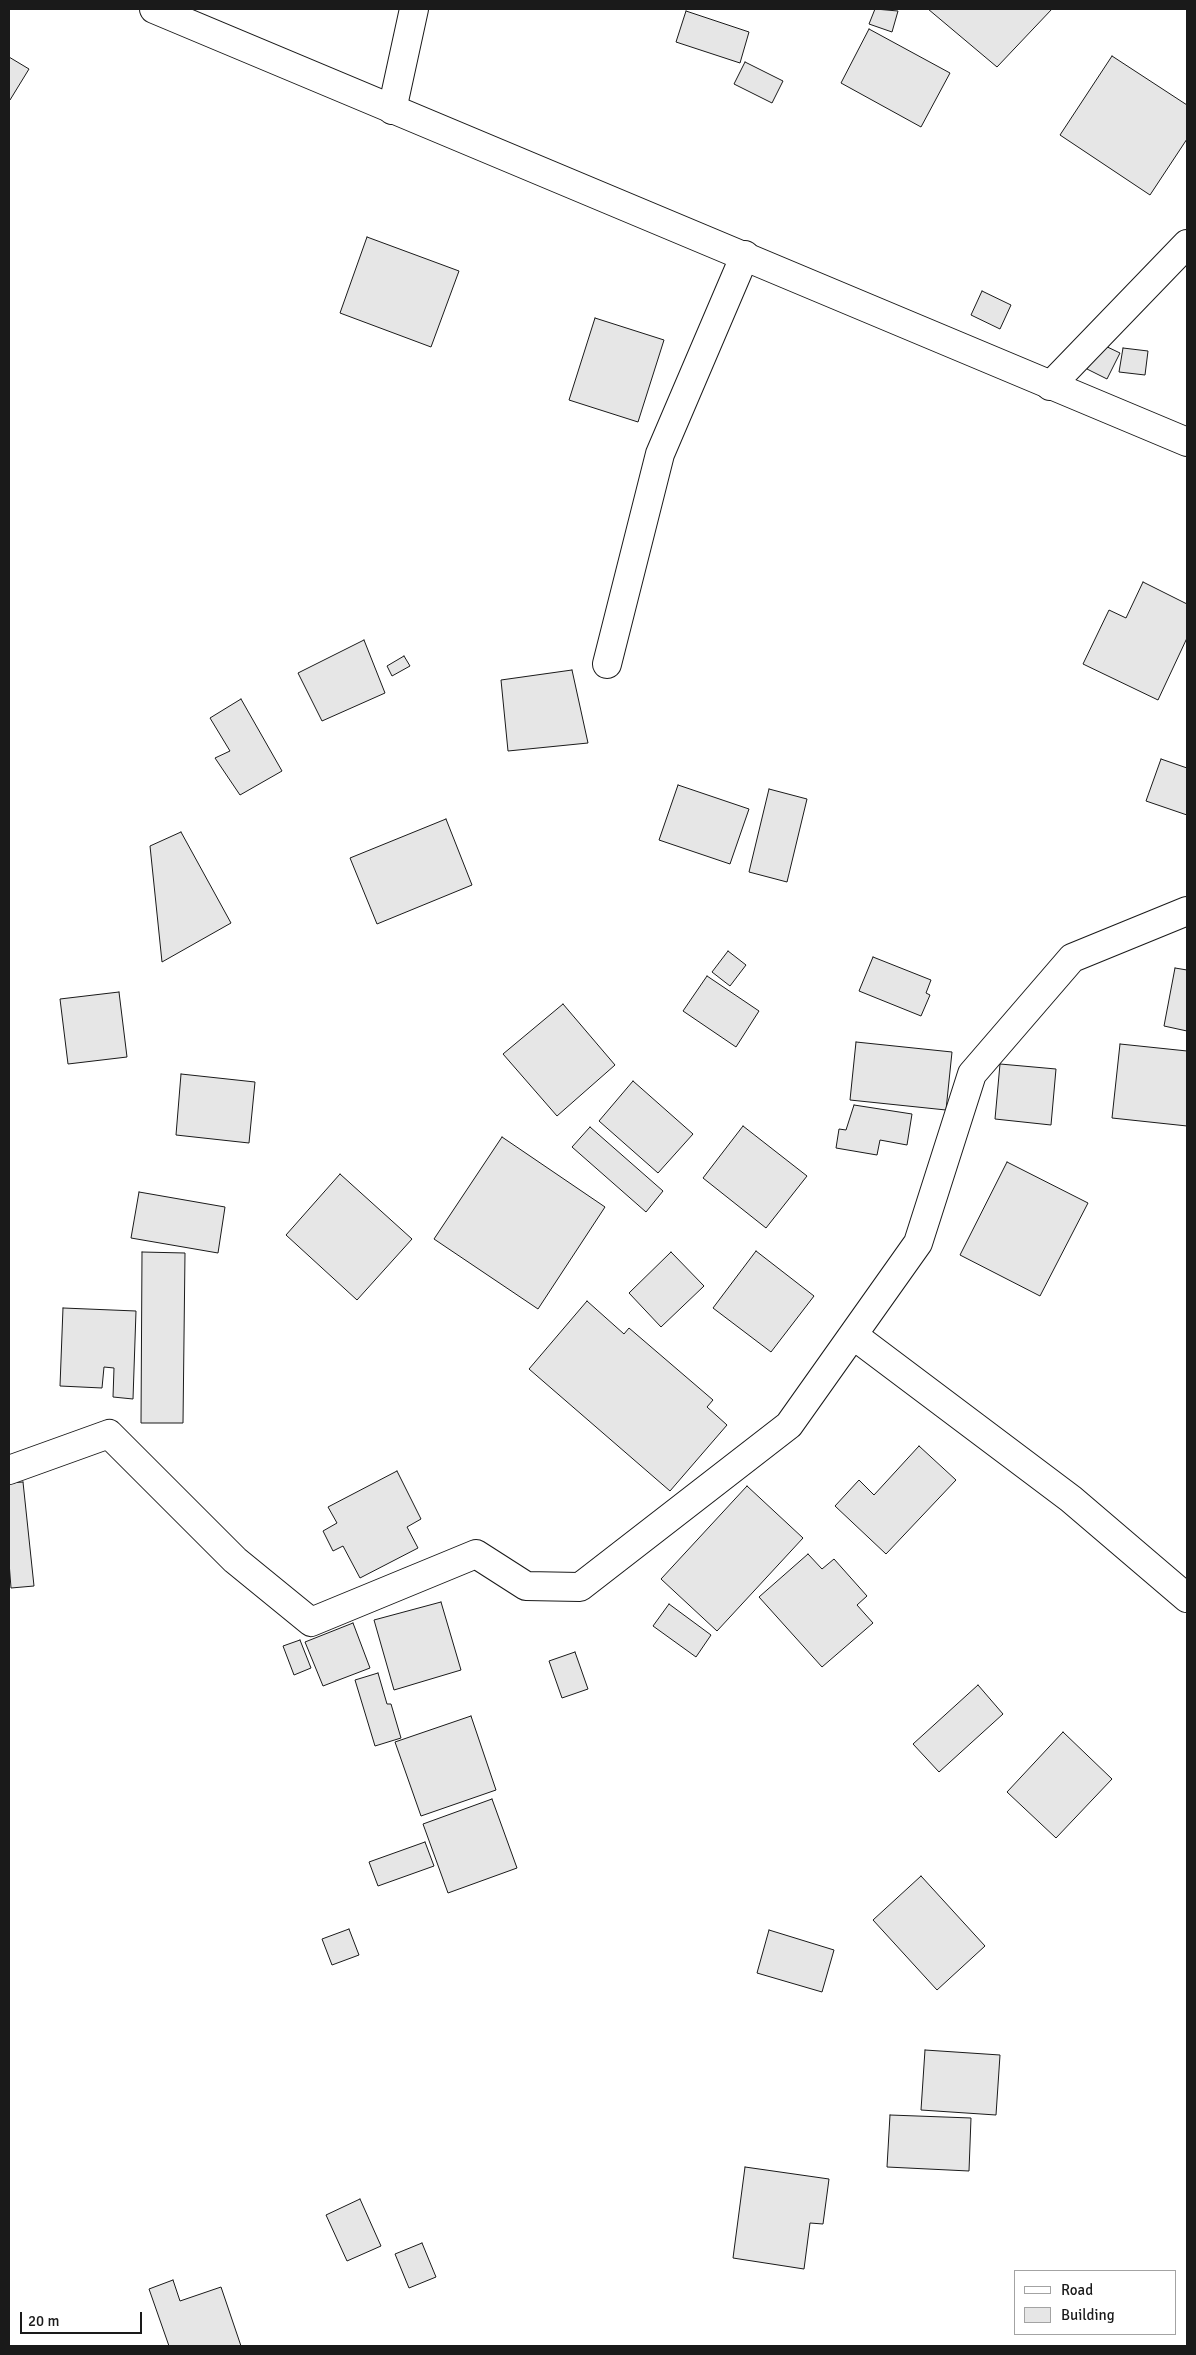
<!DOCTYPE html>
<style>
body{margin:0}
#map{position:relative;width:1196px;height:2355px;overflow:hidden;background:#fff;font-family:Signika,sans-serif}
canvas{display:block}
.frame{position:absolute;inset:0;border:10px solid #1a1a1a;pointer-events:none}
.legend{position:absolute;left:1014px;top:2270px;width:162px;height:65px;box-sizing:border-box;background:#fff;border:1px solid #a3a3a3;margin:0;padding:6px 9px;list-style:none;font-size:15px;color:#1a1a1a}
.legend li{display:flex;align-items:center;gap:10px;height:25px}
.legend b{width:25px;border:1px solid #a3a3a3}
.scale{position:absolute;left:20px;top:2312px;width:122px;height:22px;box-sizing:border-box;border:2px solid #1a1a1a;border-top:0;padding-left:6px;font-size:15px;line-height:18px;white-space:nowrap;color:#1a1a1a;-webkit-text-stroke:4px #fff;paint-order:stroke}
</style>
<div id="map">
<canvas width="1196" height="2355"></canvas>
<div class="frame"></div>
<ul class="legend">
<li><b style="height:6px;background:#fff"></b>Road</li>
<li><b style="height:14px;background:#e6e6e6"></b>Building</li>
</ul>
<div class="scale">20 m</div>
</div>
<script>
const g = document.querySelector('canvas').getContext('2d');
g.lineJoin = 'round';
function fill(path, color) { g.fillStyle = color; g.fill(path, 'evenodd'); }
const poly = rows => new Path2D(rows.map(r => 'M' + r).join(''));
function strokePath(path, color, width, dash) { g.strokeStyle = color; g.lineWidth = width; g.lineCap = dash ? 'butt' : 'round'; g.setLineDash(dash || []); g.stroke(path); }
const building = poly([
 [875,9,898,11,892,32,869,24,875,9],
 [928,9,1052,9,997,67,928,9],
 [686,11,749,32,740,63,676,42,686,11],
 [869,29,950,73,921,127,841,83,869,29],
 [1112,56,1187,105,1187,139,1150,195,1060,135,1112,56],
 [9,57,29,69,10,100,9,100,9,57],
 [745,62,783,81,772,103,734,84,745,62],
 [367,237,459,271,431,347,340,313,367,237],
 [982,291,1011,305,1000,329,971,315,982,291],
 [595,318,664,340,638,422,569,400,595,318],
 [1099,343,1120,353,1107,379,1087,369,1099,343],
 [1123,348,1148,351,1145,375,1119,372,1123,348],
 [1143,582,1187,604,1187,638,1158,700,1083,664,1109,610,1126,618,1143,582],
 [364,640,385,693,322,721,298,673,364,640],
 [404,656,410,666,392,676,387,666,404,656],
 [572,670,588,743,508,751,501,680,572,670],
 [241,699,282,771,240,795,215,758,230,751,210,718,241,699],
 [1161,759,1187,768,1187,815,1146,801,1161,759],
 [678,785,749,809,730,864,659,840,678,785],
 [769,789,807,799,787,882,749,872,769,789],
 [446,819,472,885,377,924,350,858,446,819],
 [181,832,231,923,162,962,150,846,181,832],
 [728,951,746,965,730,986,712,972,728,951],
 [873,957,931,980,926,993,930,995,921,1016,859,991,873,957],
 [1175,968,1187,970,1187,1031,1164,1026,1175,968],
 [707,976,759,1011,736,1047,683,1011,707,976],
 [119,992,127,1057,68,1064,60,999,119,992],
 [563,1004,615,1065,557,1116,503,1054,563,1004],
 [856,1042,952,1052,946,1110,850,1100,856,1042],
 [1120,1044,1187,1051,1187,1126,1112,1118,1120,1044],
 [1000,1064,1056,1069,1051,1125,995,1119,1000,1064],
 [181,1074,255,1082,249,1143,176,1135,181,1074],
 [633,1081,693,1134,658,1173,599,1121,633,1081],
 [854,1105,912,1114,907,1145,880,1140,877,1155,836,1148,839,1129,846,1130,854,1105],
 [743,1126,807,1176,766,1228,703,1178,743,1126],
 [590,1127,663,1191,646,1212,572,1147,590,1127],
 [502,1137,605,1207,538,1309,434,1239,502,1137],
 [1007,1162,1088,1203,1040,1296,960,1255,1007,1162],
 [340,1174,412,1239,357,1300,286,1235,340,1174],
 [139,1192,225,1207,218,1253,131,1238,139,1192],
 [756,1251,814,1296,771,1352,713,1308,756,1251],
 [142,1252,185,1253,183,1423,141,1423,142,1252],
 [671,1252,704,1286,661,1327,629,1293,671,1252],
 [587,1301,624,1334,629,1328,713,1400,707,1407,727,1425,670,1491,529,1369,587,1301],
 [63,1308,136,1311,133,1399,113,1397,114,1368,104,1367,102,1388,60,1386,63,1308],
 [919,1446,956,1480,886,1554,835,1506,859,1480,874,1495,919,1446],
 [397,1471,421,1519,407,1527,418,1548,360,1578,343,1546,333,1551,323,1531,337,1523,328,1507,397,1471],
 [23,1482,34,1586,11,1588,9,1562,9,1483,23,1482],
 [747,1486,803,1538,717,1631,661,1579,747,1486],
 [808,1554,822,1569,834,1559,867,1596,857,1605,873,1623,822,1667,759,1597,808,1554],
 [441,1602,461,1670,394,1690,374,1620,441,1602],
 [669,1604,711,1635,696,1657,653,1626,669,1604],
 [353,1623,370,1668,323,1686,305,1642,353,1623],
 [300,1640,311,1668,294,1675,283,1646,300,1640],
 [575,1652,588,1689,562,1698,549,1661,575,1652],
 [378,1673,387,1704,391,1704,401,1738,375,1746,355,1680,378,1673],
 [978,1685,1003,1714,939,1772,913,1744,978,1685],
 [471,1716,496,1790,421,1816,395,1742,471,1716],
 [1063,1732,1112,1779,1056,1838,1007,1792,1063,1732],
 [492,1799,517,1868,448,1893,423,1824,492,1799],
 [425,1842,434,1866,378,1886,369,1862,425,1842],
 [921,1876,985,1946,937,1990,873,1920,921,1876],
 [349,1929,359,1955,332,1965,322,1939,349,1929],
 [769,1930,834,1950,822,1992,757,1973,769,1930],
 [925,2050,1000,2055,996,2115,921,2110,925,2050],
 [890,2115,971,2118,969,2171,887,2167,890,2115],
 [745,2167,829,2179,823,2224,810,2223,804,2269,733,2258,745,2167],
 [360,2199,381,2246,347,2261,326,2215,360,2199],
 [422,2243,436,2277,409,2288,395,2254,422,2243],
 [173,2280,180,2301,221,2287,241,2346,169,2346,149,2289,173,2280]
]);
fill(building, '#e6e6e6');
strokePath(building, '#1a1a1a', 1);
const minor = poly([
 [392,110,414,9],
 [1050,386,1187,244],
 [607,664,660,454,745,255],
 [853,1335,1071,1499,1187,1598],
 [9,1470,109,1434,235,1560,311,1622,476,1554,526,1586,580,1587,789,1425,918,1243,972,1074,1072,958,1187,911]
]);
const tertiary = poly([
 [154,9,1187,442]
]);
strokePath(minor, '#1a1a1a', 30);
strokePath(tertiary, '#1a1a1a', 30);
strokePath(minor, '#fff', 28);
strokePath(tertiary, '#fff', 28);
</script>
